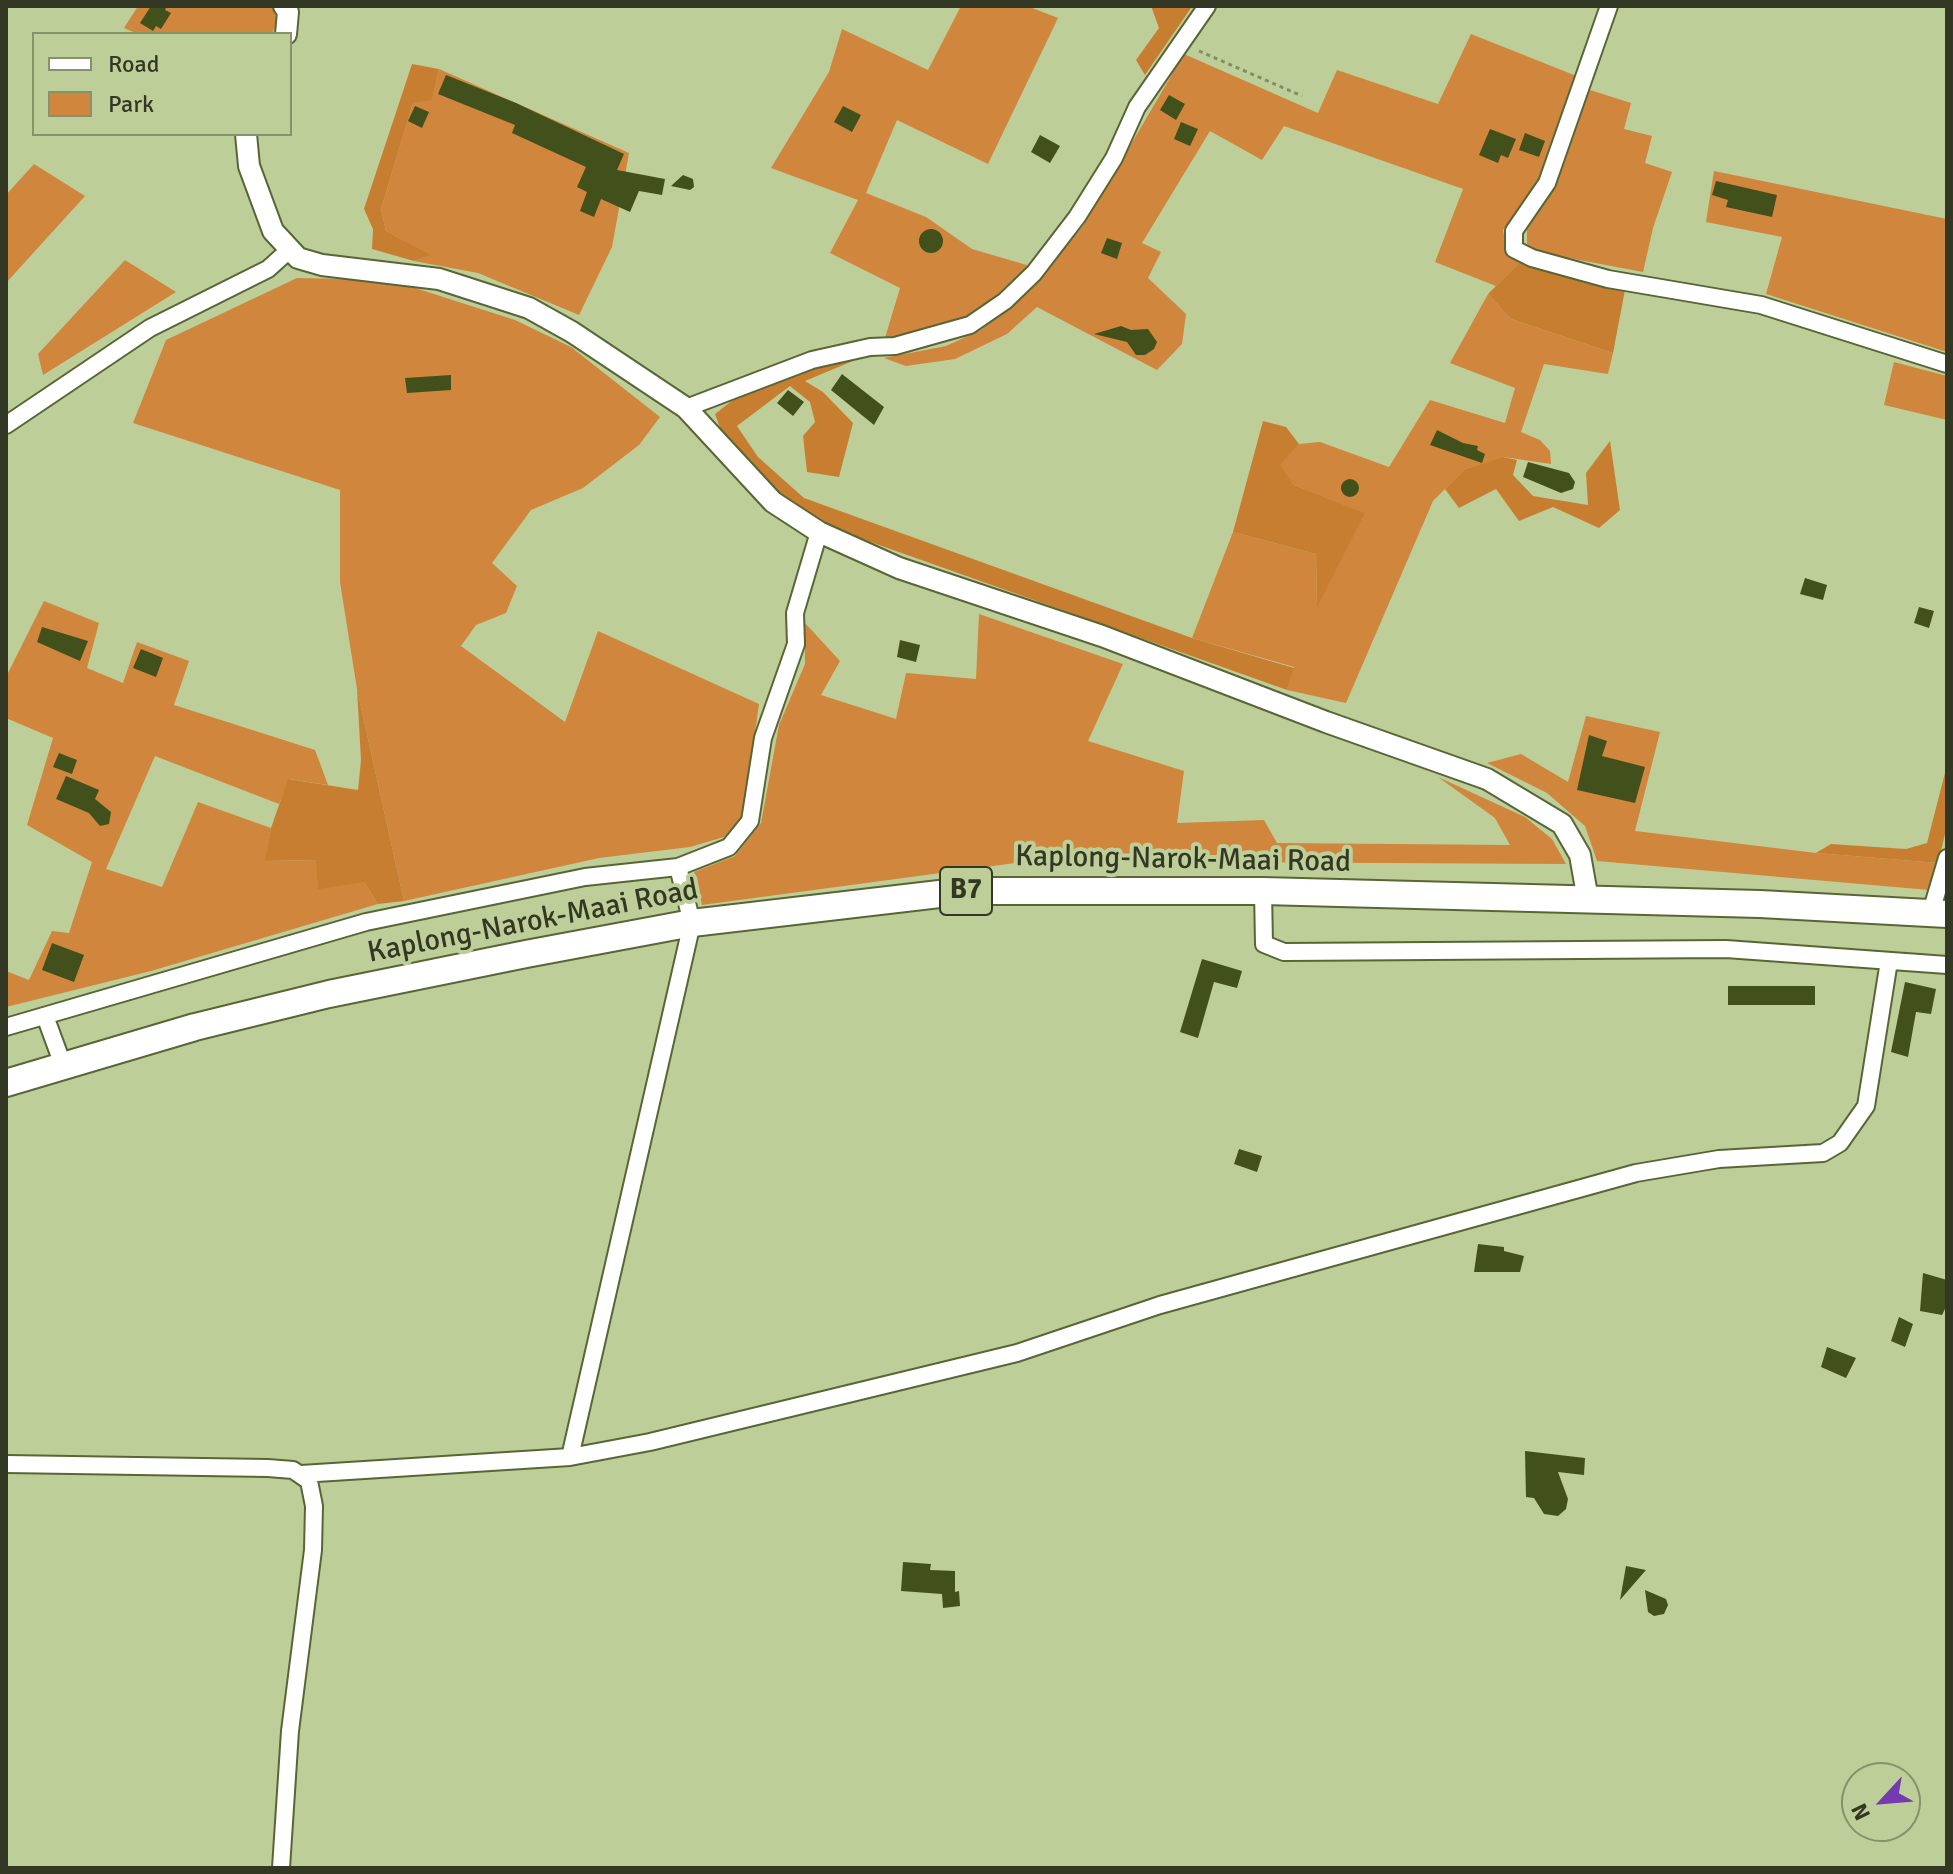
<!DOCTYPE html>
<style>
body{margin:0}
#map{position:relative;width:1953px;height:1874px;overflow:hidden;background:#bdce99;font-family:Signika,sans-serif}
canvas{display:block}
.frame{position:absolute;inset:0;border:8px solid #323823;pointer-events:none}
.legend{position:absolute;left:32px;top:32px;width:260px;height:104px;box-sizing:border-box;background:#bdce99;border:2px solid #85926a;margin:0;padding:10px 14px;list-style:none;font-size:24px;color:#323823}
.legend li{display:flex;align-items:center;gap:16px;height:40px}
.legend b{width:40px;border:2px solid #85926a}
.north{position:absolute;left:1841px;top:1762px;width:80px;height:80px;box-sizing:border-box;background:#bdce99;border:2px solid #85926a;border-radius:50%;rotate:244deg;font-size:22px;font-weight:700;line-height:32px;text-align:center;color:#323823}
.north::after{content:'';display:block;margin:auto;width:28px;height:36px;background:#743ab0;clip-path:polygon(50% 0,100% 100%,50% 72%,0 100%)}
</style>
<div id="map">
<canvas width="1953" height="1874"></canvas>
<div class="frame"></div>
<ul class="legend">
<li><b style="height:10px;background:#fff"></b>Road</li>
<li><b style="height:22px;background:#d0863c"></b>Park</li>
</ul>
<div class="north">N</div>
</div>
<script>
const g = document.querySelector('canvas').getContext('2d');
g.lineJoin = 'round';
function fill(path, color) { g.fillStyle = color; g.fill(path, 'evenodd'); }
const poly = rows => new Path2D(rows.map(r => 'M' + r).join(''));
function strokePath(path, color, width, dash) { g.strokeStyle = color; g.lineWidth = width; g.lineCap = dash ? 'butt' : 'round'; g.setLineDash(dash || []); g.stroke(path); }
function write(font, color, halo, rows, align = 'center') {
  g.font = font + ' Signika,sans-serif'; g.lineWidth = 8; g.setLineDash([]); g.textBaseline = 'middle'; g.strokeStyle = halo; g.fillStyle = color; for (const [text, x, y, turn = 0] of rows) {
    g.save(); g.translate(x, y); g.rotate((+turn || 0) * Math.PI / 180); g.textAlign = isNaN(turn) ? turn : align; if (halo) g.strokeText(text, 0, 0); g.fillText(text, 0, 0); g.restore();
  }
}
fill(poly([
 [138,6,273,6,277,23,272,34,138,34,124,28],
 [961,6,1027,6,1058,18,988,164,897,120,866,193,926,217,972,249,1030,266,974,315,925,332,885,338,900,288,830,253,858,200,771,168,829,72,842,29,928,70],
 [1471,34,1579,77,1540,181,1503,230,1506,248,1521,261,1496,286,1435,262,1463,189,1284,126,1262,160,1210,131,1142,243,1161,252,1148,278,1186,314,1182,344,1157,370,1037,307,1007,334,955,359,906,366,884,358,946,346,981,330,1030,289,1083,226,1184,54,1318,113,1337,70,1438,104],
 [439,69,629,153,612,247,579,315,478,273,414,261,430,255,386,231,381,209,413,103,432,99],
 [1590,90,1631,103,1624,129,1652,136,1645,163,1672,172,1653,228,1643,272,1537,252,1527,244,1527,230,1549,195],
 [34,164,85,196,6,283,6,195],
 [1714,171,1947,219,1947,352,1766,294,1782,237,1706,222],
 [125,260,176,292,43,375,38,354],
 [297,278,356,279,409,286,515,320,571,347,660,417,639,445,583,488,531,510,492,563,517,586,506,613,476,625,461,646,565,722,598,631,759,704,743,817,724,837,690,847,599,858,404,901,357,689,340,582,340,490,133,423,166,340],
 [1488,294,1511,319,1613,353,1608,374,1544,364,1521,432,1540,440,1550,451,1551,464,1504,457,1465,469,1433,501,1346,703,1287,690,1294,667,1192,638,1233,532,1316,554,1317,605,1364,513,1294,485,1279,465,1299,444,1320,442,1389,467,1430,400,1505,423,1515,388,1450,363],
 [1894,362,1947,376,1947,420,1884,405],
 [44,601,99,623,87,668,123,683,137,642,189,661,174,705,315,750,328,785,289,779,279,804,155,756,106,869,162,887,198,802,271,828,266,861,317,860,364,882,378,904,151,971,6,1007,6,971,29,980,52,931,69,933,92,862,27,825,53,738,6,718,6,677],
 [979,614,1123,664,1088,741,1184,771,1177,823,1264,820,1277,843,1510,845,1495,818,1438,777,1525,817,1552,839,1566,864,1030,861,702,905,694,872,735,856,761,823,779,725,805,664,805,623,840,661,821,695,896,719,906,673,976,679],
 [1586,716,1660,732,1635,831,1816,853,1938,863,1929,890,1597,861,1585,826,1547,793,1487,763,1521,754,1568,782]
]), '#d0863c');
fill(poly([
 [1151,6,1191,8,1145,75,1136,60,1159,28],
 [412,64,439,69,432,100,413,103,381,209,386,231,431,255,414,261,372,249,373,229,364,209],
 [1521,261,1625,290,1613,353,1511,319,1488,294],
 [860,358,805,381,823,392,853,423,839,477,807,472,803,436,815,422,810,402,790,386,737,426,758,457,804,498,1192,638,1294,668,1287,690,820,524,754,475,723,436,715,414,738,396,813,366],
 [1263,421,1286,427,1299,444,1280,465,1294,485,1365,513,1317,607,1316,554,1233,532],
 [1610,441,1620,510,1599,528,1553,507,1519,521,1496,489,1459,508,1445,489,1465,469,1503,457,1517,460,1513,475,1533,496,1588,505,1586,473],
 [357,689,404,901,378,904,364,882,318,889,316,860,265,861,271,828,288,779,358,790,361,760],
 [1947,765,1947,826,1938,863,1816,853,1831,844,1906,849,1927,843]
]), '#c87e31');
fill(poly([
 [151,6,167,6,165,10,171,13,161,29,156,26,153,31,140,23],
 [446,75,516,103,624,154,617,170,665,179,662,195,639,191,630,212,601,199,594,217,580,211,587,192,577,187,586,167,512,133,515,125,438,94],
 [1169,95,1185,104,1176,120,1160,110],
 [415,106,429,112,422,128,408,121],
 [843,106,861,115,852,132,834,122],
 [1181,122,1198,129,1190,146,1174,139],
 [1490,129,1516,139,1508,158,1501,155,1498,163,1479,155],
 [1525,133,1545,141,1539,157,1519,150],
 [1040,135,1060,146,1050,163,1031,152],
 [683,175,693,179,694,187,690,190,671,186],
 [1716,181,1777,195,1772,217,1726,207,1728,200,1712,195],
 '919 241a12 12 0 1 1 24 0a12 12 0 1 1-24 0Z',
 [1107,238,1122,243,1117,259,1101,253],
 [1121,326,1131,330,1148,329,1157,342,1154,349,1145,355,1136,355,1127,342,1094,334],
 [842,374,884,407,874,425,831,390],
 [451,375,451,390,407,393,405,378],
 [788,390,804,402,793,416,777,403],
 [1437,430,1463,443,1478,446,1477,450,1485,454,1482,463,1430,445],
 [1528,462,1569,473,1575,482,1573,489,1561,493,1523,477],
 '1341 488a9 9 0 1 1 18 0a9 9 0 1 1-18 0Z',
 [1805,578,1827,585,1823,600,1800,594],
 [1919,607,1934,611,1929,628,1914,623],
 [42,627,88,641,80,661,37,642],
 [900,640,920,645,916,662,897,657],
 [141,649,163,658,156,677,133,668],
 [1589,735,1607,741,1602,756,1645,767,1635,803,1577,790],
 [59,753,77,760,72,774,53,767],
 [66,776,99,790,95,799,111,812,109,824,100,826,89,813,56,799],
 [52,943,84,955,74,982,42,970],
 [1202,959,1242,971,1237,988,1214,982,1198,1038,1180,1032],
 [1905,982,1936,989,1931,1014,1916,1012,1908,1057,1891,1052],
 [1728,986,1815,986,1815,1005,1728,1005],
 [1239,1149,1262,1156,1257,1172,1234,1164],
 [1478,1244,1504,1247,1504,1251,1524,1256,1520,1272,1474,1272],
 [1923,1273,1947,1280,1947,1305,1942,1315,1920,1311],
 [1899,1317,1913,1324,1905,1347,1891,1341],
 [1827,1347,1856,1358,1846,1378,1821,1367],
 [1525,1451,1585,1458,1584,1475,1558,1472,1568,1499,1566,1509,1558,1516,1544,1514,1534,1498,1526,1497],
 [903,1562,931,1564,930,1570,955,1571,955,1592,959,1591,960,1606,943,1608,942,1594,901,1591],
 [1626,1566,1646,1570,1620,1600],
 [1645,1590,1666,1599,1668,1605,1664,1614,1654,1616,1648,1612]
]), '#42501c');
const minor = poly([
 [1609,6,1547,183,1514,231,1514,249,1532,258,1608,279,1761,305,1947,364],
 [686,408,812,360,870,347,895,346,970,325,1005,301,1034,273,1077,217,1114,158,1137,107,1207,6],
 [6,425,150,328,268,269,288,251],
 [1263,891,1264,944,1284,952,1726,949,1947,965],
 [1931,912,1947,858],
 [45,1016,63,1065],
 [6,1027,366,922,585,877,678,867,729,847,750,821,763,738,796,644,795,613,819,532],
 [570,1457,692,923,678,867],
 [6,1464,268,1468,293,1470,309,1481,314,1506,313,1550,290,1731,281,1868],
 [301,1474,570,1457,650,1442,1017,1353,1160,1305,1636,1173,1719,1159,1823,1153,1840,1143,1866,1106,1889,961]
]);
const tertiary = poly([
 [284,6,288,12,286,34],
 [246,134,249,166,273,231,298,258,322,265,439,279,529,308,572,332,686,408,773,502,819,532,899,568,1102,636,1326,722,1487,779,1562,824,1580,855,1588,900]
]);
const trunk = poly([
 [6,1083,195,1027,329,994,526,954,692,923,965,891,1263,891,1760,904,1947,914]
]);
strokePath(minor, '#586636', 20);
strokePath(tertiary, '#586636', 24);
strokePath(trunk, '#586636', 30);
strokePath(poly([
 [1199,51,1302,96]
]), '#818e66', 3, [4, 4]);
strokePath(minor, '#fff', 16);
strokePath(tertiary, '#fff', 20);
strokePath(trunk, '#fff', 26);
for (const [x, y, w] of [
 [966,891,52]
]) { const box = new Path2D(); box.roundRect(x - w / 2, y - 24, w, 48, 6); g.fillStyle = '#bdce99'; g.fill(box); strokePath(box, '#323823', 2); }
write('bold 28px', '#323823', null, [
 ["B7",966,891]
]);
write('30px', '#323823', '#bdce99', [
 ["Kaplong-Narok-Maai Road",1183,860,1],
 ["Kaplong-Narok-Maai Road",533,922,-11]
]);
</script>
